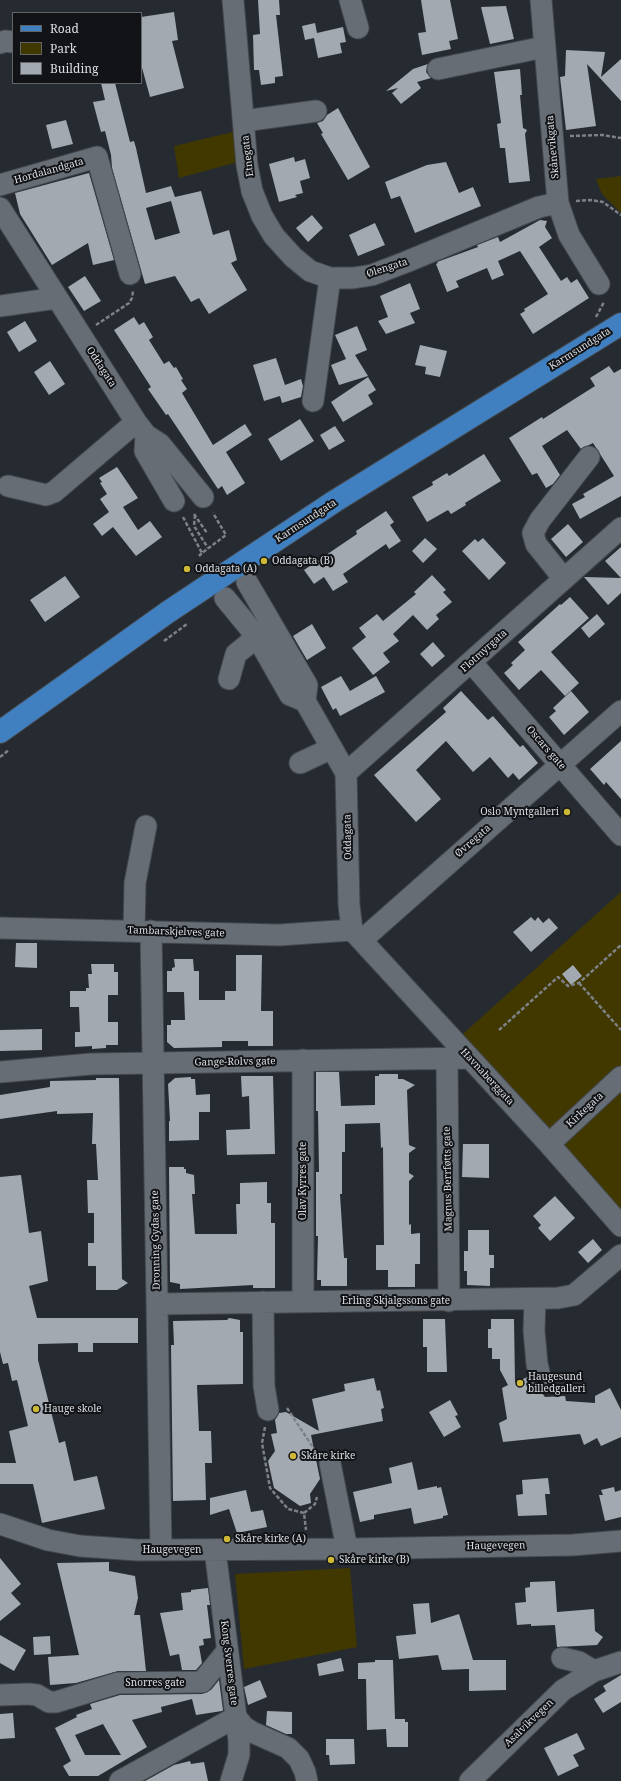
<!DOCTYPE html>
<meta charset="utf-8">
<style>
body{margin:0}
#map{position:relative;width:621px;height:1781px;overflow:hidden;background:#262b31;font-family:"Noto Serif",serif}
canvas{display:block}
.legend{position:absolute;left:12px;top:12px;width:130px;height:72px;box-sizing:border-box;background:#111316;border:1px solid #626568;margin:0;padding:5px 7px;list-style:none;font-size:12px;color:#dbdfe3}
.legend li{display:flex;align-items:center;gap:8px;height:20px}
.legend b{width:20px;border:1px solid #626568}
</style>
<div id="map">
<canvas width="621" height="1781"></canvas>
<ul class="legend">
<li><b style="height:5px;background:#4180c0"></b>Road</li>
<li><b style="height:11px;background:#413800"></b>Park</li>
<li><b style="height:11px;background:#a3a9b1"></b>Building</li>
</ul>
</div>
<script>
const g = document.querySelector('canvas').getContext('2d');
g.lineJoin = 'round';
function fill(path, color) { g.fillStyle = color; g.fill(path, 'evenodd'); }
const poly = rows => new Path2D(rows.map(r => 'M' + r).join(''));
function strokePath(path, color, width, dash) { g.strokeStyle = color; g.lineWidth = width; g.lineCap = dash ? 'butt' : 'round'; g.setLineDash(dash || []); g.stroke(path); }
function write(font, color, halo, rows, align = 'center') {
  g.font = font + ' "Noto Serif",serif'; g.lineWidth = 4; g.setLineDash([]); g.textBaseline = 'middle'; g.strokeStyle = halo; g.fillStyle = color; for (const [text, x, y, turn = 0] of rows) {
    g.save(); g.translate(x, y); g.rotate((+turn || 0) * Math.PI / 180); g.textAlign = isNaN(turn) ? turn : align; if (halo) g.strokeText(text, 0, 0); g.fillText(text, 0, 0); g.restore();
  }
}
fill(poly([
 [233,132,238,162,179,178,174,146],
 [621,176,621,213,602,194,596,179],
 [621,892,621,1226,455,1041],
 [350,1568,357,1647,244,1669,235,1574]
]), '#413800');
fill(poly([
 [258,0,279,0,280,15,276,15,283,76,275,77,275,83,261,85,259,70,254,70,253,35,260,34],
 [421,0,450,0,458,39,449,41,451,49,422,55,418,33,426,32],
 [506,6,514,39,490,44,481,7],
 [174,12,178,40,172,41,184,88,150,97,141,64,141,17],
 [315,23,317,33,343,27,346,42,340,43,342,53,318,58,314,38,305,40,302,26],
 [566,50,605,52,601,77,621,59,621,101,587,64,596,126,566,130,560,77,565,76],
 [428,64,426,72,431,78,417,82,421,88,401,104,392,93,398,88,386,91,413,69],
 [520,69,522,95,520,95,523,128,527,130,525,134,530,181,509,183,505,148,500,148,497,124,501,123,494,72],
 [101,83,115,83,130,142,134,141,136,148,146,193,171,186,175,197,201,191,213,235,229,230,237,260,231,263,247,290,209,314,199,298,191,302,175,276,145,284,112,168,111,155,105,131,101,132,93,102,105,100],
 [171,201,180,233,155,240,146,208],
 [338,108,370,167,348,180,321,134,323,133,317,123,323,121,327,115],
 [66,120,73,144,52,149,46,125],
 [294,157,295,162,305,159,310,178,300,181,303,193,295,195,297,197,279,202,269,164],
 [446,162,459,193,473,187,481,206,415,233,400,196,391,199,385,182,427,165],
 [89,173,114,260,93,265,88,243,52,265,20,214,15,193],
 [312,215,323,228,308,242,296,228],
 [540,220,547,221,545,227,552,238,539,247,561,281,567,277,571,283,577,279,589,298,533,334,520,314,525,311,524,309,548,294,520,251,498,261,504,275,492,280,487,268,456,281,459,287,447,292,436,264,438,263,437,262,478,247,477,245,498,237,500,242],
 [375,223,385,245,358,256,349,235],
 [85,276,101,301,84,311,68,287],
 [410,283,420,309,410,313,415,323,386,334,378,321,388,317,380,296],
 [134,317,139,325,144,322,153,337,149,340,164,364,169,361,174,368,176,367,183,379,181,380,187,389,182,393,213,445,245,424,252,435,226,452,245,483,227,495,222,486,218,489,168,414,166,415,148,389,151,387,114,330],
 [25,321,37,341,19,352,7,332],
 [357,326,367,350,355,355,368,376,339,385,331,365,346,359,335,335],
 [420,345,447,351,440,377,425,374,426,367,415,365],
 [276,358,285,385,301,379,303,386,301,397,282,403,280,396,264,401,253,365],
 [50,361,65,384,49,395,34,372],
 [609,366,614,373,621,369,621,496,580,519,572,504,585,497,583,494,614,476,593,443,581,449,567,430,542,446,560,475,553,484,546,488,537,473,532,475,509,438,542,417,543,419,595,386,590,378],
 [368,377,376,390,368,395,373,404,343,422,331,402],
 [300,419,314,441,281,461,268,439],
 [335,426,345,441,329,450,320,435],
 [484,454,501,481,465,503,466,505,451,514,448,510,427,522,412,497,433,485,432,482,447,473,449,476],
 [117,467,138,498,123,507,138,530,150,521,162,537,136,556,113,527,102,536,93,524,109,512,100,499,107,494,100,483,102,482,99,478],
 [386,511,394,522,390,525,401,541,389,549,386,544,343,574,348,582,333,591,324,577,314,584,304,570,357,534,356,531],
 [568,524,583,542,566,557,551,539],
 [425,538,437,549,423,563,412,551],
 [483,538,506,563,489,580,462,551,475,539,478,542],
 [621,547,621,593,608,605,584,577,621,578,605,561],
 [432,575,446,590,443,592,452,602,436,615,439,619,427,630,413,615,393,634,399,641,383,653,390,662,373,675,352,648,366,637,359,628,377,614,383,621,416,594,414,592],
 [65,576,80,597,45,622,30,600],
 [570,597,589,618,551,652,579,683,565,696,541,670,519,690,504,673,513,665,511,663,525,650,518,642,560,604,561,605],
 [597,614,605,624,589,638,581,628],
 [312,624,326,648,307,660,293,636],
 [433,642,445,656,432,667,420,654],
 [341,676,350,691,376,676,385,692,340,716,336,708,333,710,321,687],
 [461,691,488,720,493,716,520,747,523,745,538,763,519,780,513,773,508,778,490,757,473,772,446,741,416,770,441,799,416,822,374,775,446,712,443,708],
 [571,691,589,712,564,735,549,717,556,711,553,708],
 [621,741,621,799,606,782,604,785,590,769],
 [531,917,535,921,538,917,543,923,549,918,558,928,531,952,513,932],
 [16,943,37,943,37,968,15,967],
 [236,955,262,955,261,1011,273,1011,273,1046,248,1046,248,1041,222,1041,222,1047,174,1048,167,1042,167,1025,171,1025,171,1020,185,1020,184,992,167,992,167,971,172,971,172,968,175,967,174,959,193,959,194,971,199,971,199,1000,225,1000,225,991,236,991],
 [91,964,114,964,114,972,118,972,118,995,108,995,108,1022,118,1022,118,1045,106,1045,106,1048,92,1049,92,1046,75,1047,75,1032,80,1032,79,1007,70,1007,70,991,86,991,86,988,89,988,88,974,92,974],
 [573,965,582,976,571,985,562,974],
 [42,1029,42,1050,0,1051,0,1030],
 [316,1072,339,1072,341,1106,375,1105,375,1076,379,1076,379,1074,398,1074,398,1079,403,1079,415,1085,407,1090,409,1145,416,1148,409,1153,409,1173,414,1176,409,1181,409,1225,411,1224,411,1234,420,1233,420,1264,415,1264,415,1287,388,1287,388,1270,376,1270,376,1245,384,1245,383,1147,381,1148,380,1123,345,1124,345,1152,342,1152,342,1194,340,1194,344,1258,347,1258,347,1286,321,1286,321,1280,317,1280,318,1236,316,1236,316,1172,319,1172,318,1111,316,1111],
 [241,1076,273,1076,275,1154,227,1155,226,1130,250,1129,249,1096,242,1097],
 [191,1077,191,1079,195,1079,196,1095,210,1094,210,1112,199,1112,199,1140,169,1141,169,1121,170,1121,168,1084,175,1078],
 [96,1078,119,1078,122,1279,128,1283,117,1290,96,1290,96,1266,88,1266,88,1243,94,1243,94,1213,88,1213,87,1180,98,1180,96,1144,92,1144,93,1113,57,1114,57,1111,0,1119,0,1095,50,1087,50,1081,96,1080],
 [463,1144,489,1144,489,1178,462,1177],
 [169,1167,184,1167,184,1169,186,1169,186,1173,194,1175,195,1194,192,1194,195,1234,237,1234,236,1204,240,1204,240,1183,267,1182,267,1203,271,1203,271,1223,275,1223,275,1288,253,1288,253,1285,180,1289,180,1284,170,1282],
 [21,1175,29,1233,41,1231,48,1281,29,1286,37,1318,138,1318,138,1343,93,1343,93,1352,78,1352,78,1343,38,1344,38,1360,59,1443,65,1441,74,1481,97,1476,105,1509,42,1523,33,1484,0,1484,0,1463,16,1463,9,1431,28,1426,17,1380,12,1381,8,1363,3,1364,0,1352,0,1177],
 [555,1196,575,1218,550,1241,538,1228,541,1225,533,1216],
 [468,1230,489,1230,489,1255,494,1255,494,1268,490,1268,490,1286,467,1285,467,1271,464,1271,464,1251,468,1251],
 [593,1239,602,1250,588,1263,578,1252],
 [229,1318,240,1320,240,1332,243,1332,243,1384,197,1385,199,1431,211,1431,212,1463,205,1463,206,1500,173,1501,171,1345,174,1345,173,1321,227,1320],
 [423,1319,445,1319,447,1372,427,1372,427,1347,423,1347],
 [491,1319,514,1319,515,1382,528,1377,532,1389,537,1392,542,1393,545,1397,565,1396,566,1401,595,1403,595,1396,610,1388,621,1410,621,1437,601,1446,597,1438,584,1445,580,1434,503,1442,499,1423,507,1419,502,1388,508,1385,500,1370,500,1359,492,1359,492,1348,488,1348,488,1329,491,1329],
 [374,1378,377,1391,380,1390,384,1408,381,1409,383,1421,311,1435,320,1479,310,1494,311,1503,300,1506,274,1488,268,1461,275,1451,271,1434,277,1433,275,1420,279,1413,286,1412,319,1431,312,1399,345,1391,344,1384],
 [450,1400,458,1415,455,1416,461,1427,444,1437,429,1412],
 [412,1462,418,1490,437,1486,437,1488,441,1487,448,1515,443,1516,443,1518,414,1524,411,1508,374,1515,374,1519,360,1522,353,1492,392,1483,389,1468],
 [548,1478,550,1494,545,1494,547,1515,518,1516,516,1495,523,1494,522,1480],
 [614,1487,615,1492,621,1490,621,1517,605,1521,599,1495,603,1495,601,1490],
 [246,1490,251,1512,263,1510,267,1527,237,1533,229,1509,210,1515,210,1498],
 [0,1558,21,1584,11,1593,21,1604,0,1621],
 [109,1562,109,1571,135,1576,138,1598,134,1615,140,1615,146,1671,118,1671,76,1683,50,1685,48,1657,79,1655,57,1563],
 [555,1581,557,1612,594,1609,595,1631,603,1637,597,1645,557,1647,555,1625,531,1626,531,1624,517,1625,515,1603,526,1602,525,1588,530,1587,530,1582],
 [208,1588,210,1605,207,1605,211,1638,203,1639,204,1645,199,1646,202,1663,196,1670,182,1670,179,1654,170,1656,160,1613,183,1610,181,1593,191,1592,191,1590],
 [429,1603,431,1623,459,1614,473,1660,506,1660,506,1690,469,1691,469,1669,442,1670,438,1655,399,1659,396,1636,416,1634,413,1604],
 [0,1635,26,1650,14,1671,0,1663],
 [50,1636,51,1654,34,1655,33,1637],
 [341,1658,344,1671,319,1676,317,1664],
 [375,1660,393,1660,395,1719,405,1719,405,1722,408,1722,408,1747,387,1747,386,1729,367,1730,366,1679,358,1679,358,1663,375,1662],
 [621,1675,621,1702,603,1713,594,1699,606,1691,603,1686],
 [219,1680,223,1710,222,1711,196,1715,192,1699,161,1707,162,1712,132,1720,147,1747,98,1776,69,1776,63,1766,71,1761,55,1728,77,1717,76,1715,92,1709,90,1704,120,1695,202,1694,211,1690],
 [103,1724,121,1755,85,1755,75,1735],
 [260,1680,267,1697,248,1705,244,1687],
 [267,1711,292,1712,292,1734,286,1734,266,1725],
 [13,1713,15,1738,0,1739,0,1714],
 [577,1733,585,1749,573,1755,579,1766,558,1776,544,1748],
 [326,1739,354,1739,355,1764,330,1765,329,1755,326,1755],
 [190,1761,191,1764,204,1762,208,1781,145,1781,174,1765]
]), '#a3a9b1');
const minor = poly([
 [233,0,247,165,252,191,262,216,274,236,293,257,310,271,330,278,353,278,372,275,406,262,539,207,558,203],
 [350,0,358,28],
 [541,0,558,203,569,235,599,284],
 [0,43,5,41,13,42],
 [438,69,544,47],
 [244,121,316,111],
 [0,185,97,157,130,274],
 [0,208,136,422,146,435,160,444,203,497],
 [0,306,57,298],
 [313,401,330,278],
 [146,435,145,451,174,501],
 [8,486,46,495,54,492,136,422],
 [564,579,536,544,533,533,540,520,589,457],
 [247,582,307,685,305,701],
 [225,598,257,637,290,695,305,701],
 [471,662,621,835],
 [229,679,236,654,257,637],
 [305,701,346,773,349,905,352,930],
 [300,763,332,748],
 [346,773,621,528],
 [0,928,279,935,352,930],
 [352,930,549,1144,621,1226],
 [134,931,135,883,146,826],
 [151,931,161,1550],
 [362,940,621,711],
 [447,1058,449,1301],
 [303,1060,303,1301],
 [0,1072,91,1064,470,1058],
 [549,1144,621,1077],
 [535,1299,534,1331,537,1364,541,1381],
 [263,1302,264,1386,268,1410],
 [157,1304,558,1298,574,1295,621,1255],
 [330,1463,347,1549],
 [0,1524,48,1540,80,1546,137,1550,347,1549,573,1545,621,1541],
 [562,1658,579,1662,594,1671],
 [0,1695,29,1694,37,1695,49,1702,56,1702,118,1683,202,1682,227,1651],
 [236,1717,244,1727,252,1732,288,1748,299,1759,305,1772,307,1781],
 [120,1781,236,1717,215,1550],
 [231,1781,239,1755,239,1741,236,1717],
 [470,1781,563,1690,594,1671,621,1662]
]);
const major = poly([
 [0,732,168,612,335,501,621,324]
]);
strokePath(minor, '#44484e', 23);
strokePath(major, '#44484e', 24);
strokePath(poly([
 [570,136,602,135,621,138],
 [576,201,591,200,603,202,621,215],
 [596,317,604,302],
 [96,325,129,303,132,298,133,291],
 [194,514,207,533],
 [195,515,194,526,208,548],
 [183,517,202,553,226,535,213,513],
 [199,556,202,553],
 [164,641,187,624],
 [0,757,9,750],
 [579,983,621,1030],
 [499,1030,558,977,568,986,579,983,621,945],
 [287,1408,316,1452],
 [265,1427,262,1443,270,1488,288,1509,304,1513,306,1530],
 [304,1513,315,1504,317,1497]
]), '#7e8287', 2.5, [4, 2]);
strokePath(minor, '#676d74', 21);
strokePath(major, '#4180c0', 22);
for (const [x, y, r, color] of [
 [264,561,4,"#ceb837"],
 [187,569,4,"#ceb837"],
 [567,812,4,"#ceb837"],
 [520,1383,4,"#ceb837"],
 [36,1409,4,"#ceb837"],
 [293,1456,4,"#ceb837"],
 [227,1539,4,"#ceb837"],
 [331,1560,4,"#ceb837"]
]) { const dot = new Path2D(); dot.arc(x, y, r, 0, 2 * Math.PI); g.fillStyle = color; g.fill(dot); strokePath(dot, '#111316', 1.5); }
write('10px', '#dbdfe3', '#111316', [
 ["Skånevikgata",553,147,-95],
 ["Etnegata",248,156,-97],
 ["Hordalandgata",49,171,-16],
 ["Ølengata",387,268,-18],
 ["Karmsundgata",580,349,-32],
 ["Oddagata",101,367,57],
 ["Karmsundgata",306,521,-33],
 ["Flotmyrgata",484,651,-42],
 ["Oscars gate",546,748,49],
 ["Oddagata",348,837,-91],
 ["Øvregata",473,841,-41],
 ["Tambarskjelves gate",176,932,2],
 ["Gange-Rolvs gate",235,1062,-1],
 ["Havnaberggata",487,1077,47],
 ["Kirkegata",585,1110,-43],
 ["Magnus Berrføtts gate",448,1179,-91],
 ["Olav Kyrres gate",303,1181,-90],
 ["Dronning Gydas gate",156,1240,-91],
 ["Erling Skjalgssons gate",396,1301],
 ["Haugevegen",496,1546,-1],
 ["Haugevegen",172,1550],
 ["Kong Sverres gate",229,1663,83],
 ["Snorres gate",155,1683],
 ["Asalvikvegen",529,1723,-44]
]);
write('10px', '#dbdfe3', '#111316', [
 ["Oddagata (B)",272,561],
 ["Oddagata (A)",195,569],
 ["Oslo Myntgalleri",559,812,"right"],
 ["Haugesund",528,1377],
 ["billedgalleri",528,1389],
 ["Hauge skole",44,1409],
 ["Skåre kirke",301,1456],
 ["Skåre kirke (A)",235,1539],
 ["Skåre kirke (B)",339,1560]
], 'left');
</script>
